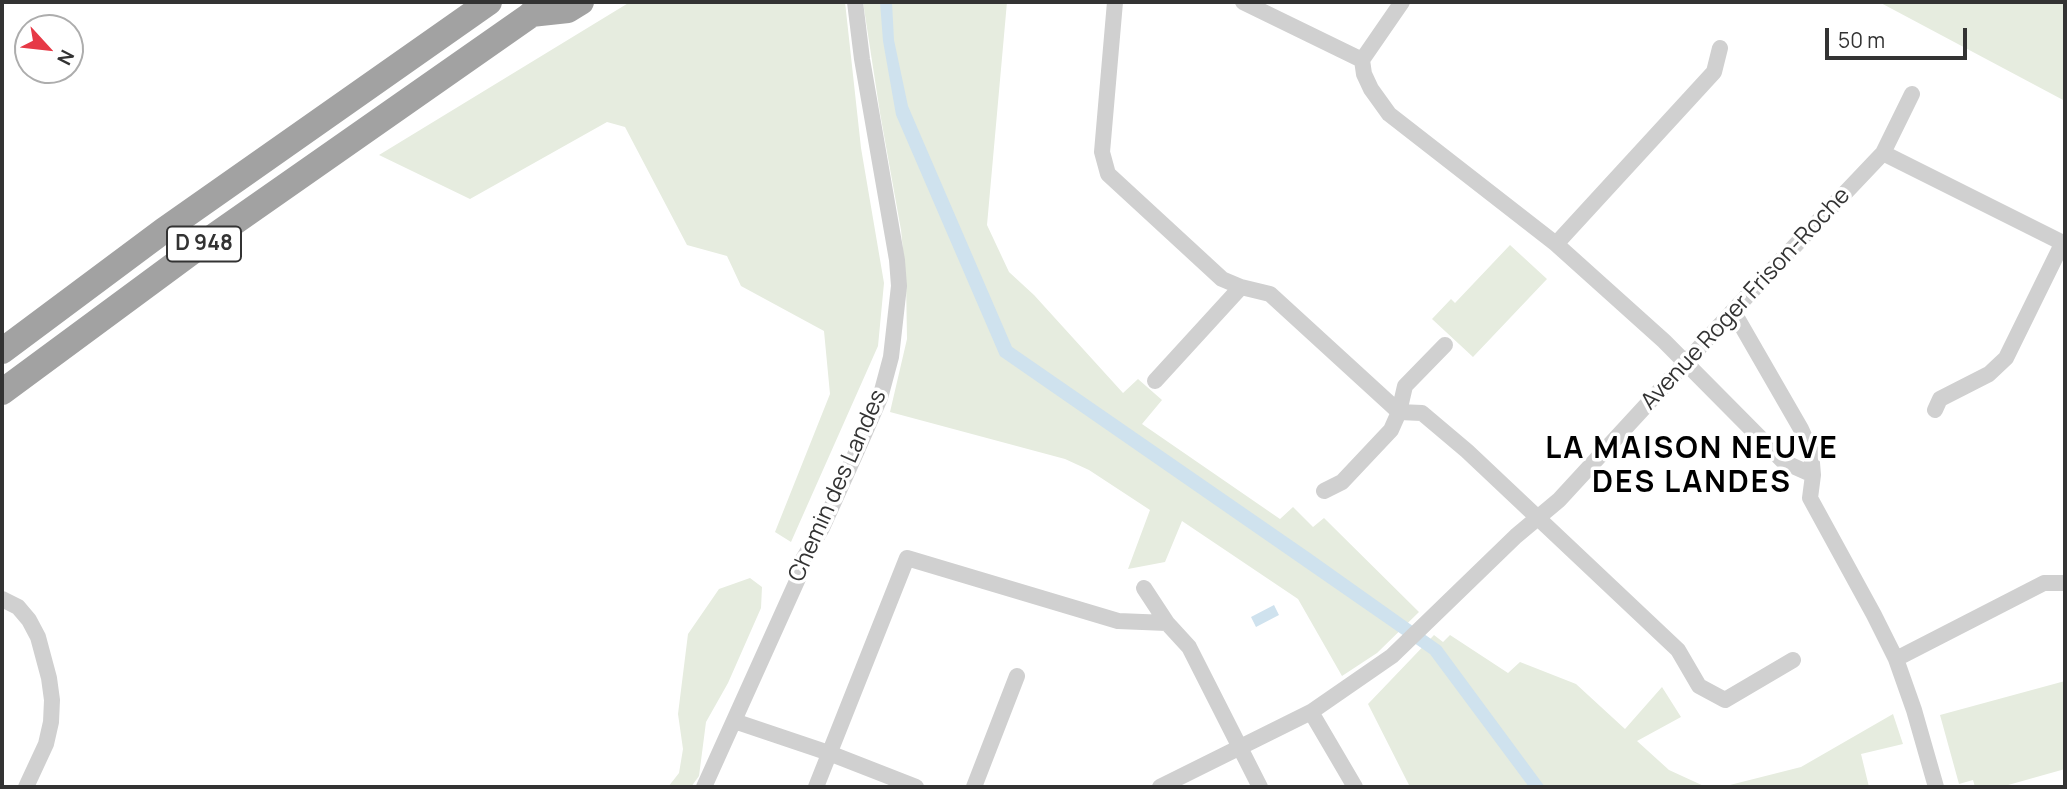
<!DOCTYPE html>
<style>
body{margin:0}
#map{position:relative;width:2067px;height:789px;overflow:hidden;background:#fff;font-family:Manrope,sans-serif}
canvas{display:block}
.frame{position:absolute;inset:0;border:4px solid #333;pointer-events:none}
.north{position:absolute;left:14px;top:14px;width:70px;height:70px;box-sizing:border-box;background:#fff;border:2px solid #adadad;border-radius:50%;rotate:117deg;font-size:19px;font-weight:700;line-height:28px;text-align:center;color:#333}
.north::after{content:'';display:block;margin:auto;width:24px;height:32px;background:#e63946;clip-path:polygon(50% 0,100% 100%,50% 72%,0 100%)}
.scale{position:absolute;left:1825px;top:28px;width:142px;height:32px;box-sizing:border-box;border:4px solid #333;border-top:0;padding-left:9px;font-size:21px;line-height:24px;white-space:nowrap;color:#333;-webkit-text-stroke:5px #fff;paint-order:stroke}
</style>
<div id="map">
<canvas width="2067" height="789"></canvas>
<div class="frame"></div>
<div class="north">N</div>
<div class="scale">50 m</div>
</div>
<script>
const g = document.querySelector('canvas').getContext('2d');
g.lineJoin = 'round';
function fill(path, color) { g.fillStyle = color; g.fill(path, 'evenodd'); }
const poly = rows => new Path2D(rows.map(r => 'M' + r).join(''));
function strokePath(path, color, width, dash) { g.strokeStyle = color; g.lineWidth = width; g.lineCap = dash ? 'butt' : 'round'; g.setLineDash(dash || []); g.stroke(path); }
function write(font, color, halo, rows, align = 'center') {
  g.font = font + ' Manrope,sans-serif'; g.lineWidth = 7; g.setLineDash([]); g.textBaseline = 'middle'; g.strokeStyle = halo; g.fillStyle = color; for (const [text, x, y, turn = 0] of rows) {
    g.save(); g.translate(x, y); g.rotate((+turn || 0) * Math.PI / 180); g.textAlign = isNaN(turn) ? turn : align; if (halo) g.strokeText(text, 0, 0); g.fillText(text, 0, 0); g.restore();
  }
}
fill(poly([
 [630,2,845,2,861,148,884,283,878,346,791,542,775,532,830,394,824,331,741,286,727,256,687,245,625,127,607,122,470,199,379,155],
 [863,2,1007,2,987,225,1009,272,1034,295,1123,393,1138,379,1162,400,1142,424,1280,519,1293,507,1313,527,1324,518,1419,612,1377,653,1342,676,1298,599,1182,521,1165,562,1128,569,1150,510,1089,470,1065,459,890,412,907,339,906,280,901,230,880,113],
 [1879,2,2065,2,2065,101],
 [1510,245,1547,279,1473,357,1432,319,1451,299,1455,303],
 [750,578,762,587,761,608,728,683,706,722,699,776,691,787,668,787,679,773,683,749,678,714,688,634,719,589],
 [1434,635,1443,642,1450,635,1508,673,1520,662,1576,684,1625,729,1662,687,1681,717,1637,741,1669,770,1706,787,1410,787,1368,704],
 [2065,681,2065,769,2001,787,1975,787,1973,780,1959,784,1940,715],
 [1893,714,1903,744,1861,754,1869,787,1722,787,1801,767]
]), '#e6ecdf');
fill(poly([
 [880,2,892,2,894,40,908,106,1012,347,1310,553,1441,646,1545,787,1529,787,1430,654,1000,356,896,115,883,41],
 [1274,605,1279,615,1256,627,1251,617]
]), '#cfe2ee');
strokePath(poly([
 [1115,2,1102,152,1108,174,1222,279,1241,287,1270,294,1399,412,1422,413,1467,451,1678,650,1699,686,1725,700,1793,660],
 [1243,2,1362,60,1364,74,1371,89,1389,114,1556,244,1664,341,1784,462,1813,475],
 [1362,60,1402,2],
 [1883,153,2065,244],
 [1556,244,1714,72,1720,48],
 [1733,311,1801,429,1811,451,1813,475,1810,498,1874,615,1896,659,1914,710,1936,787],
 [1155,381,1241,287],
 [1935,410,1940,399,1989,374,2006,358,2062,244],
 [1324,491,1342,482,1391,430,1399,412,1405,386,1445,345],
 [1144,588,1167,623],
 [2,599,18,607,29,620,38,637,49,678,52,700,51,722,46,744,26,787],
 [1896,659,2044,583,2065,583],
 [1311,712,1355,787],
 [734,721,829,753,916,787],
 [704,787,801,572,802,561,822,528,855,455,880,398,891,357,899,286,897,260,862,59,855,2],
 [816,787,907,558,1118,621,1167,623,1189,647,1260,787],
 [974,787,1017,676],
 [1160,787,1311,712,1392,656,1516,536,1559,500,1733,311,1883,153,1912,94]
]), '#d0d0d0', 16);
strokePath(poly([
 [531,14,568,10,581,2],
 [2,351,163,231,489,2],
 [2,392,193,251,549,2]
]), '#a2a2a2', 26);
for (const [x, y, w] of [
 [204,244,74]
]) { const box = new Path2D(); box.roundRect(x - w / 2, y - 17.5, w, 35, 5); g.fillStyle = '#fff'; g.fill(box); strokePath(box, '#333', 2); }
write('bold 21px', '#333', null, [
 ["D 948",204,244]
]);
write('23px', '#333', '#fff', [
 ["Avenue Roger Frison-Roche",1746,299,-47],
 ["Chemin des Landes",838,486,-66]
]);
g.letterSpacing = '2px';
write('bold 30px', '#000', '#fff', [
 ["LA MAISON NEUVE",1692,450],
 ["DES LANDES",1692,484]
]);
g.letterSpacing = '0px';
</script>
